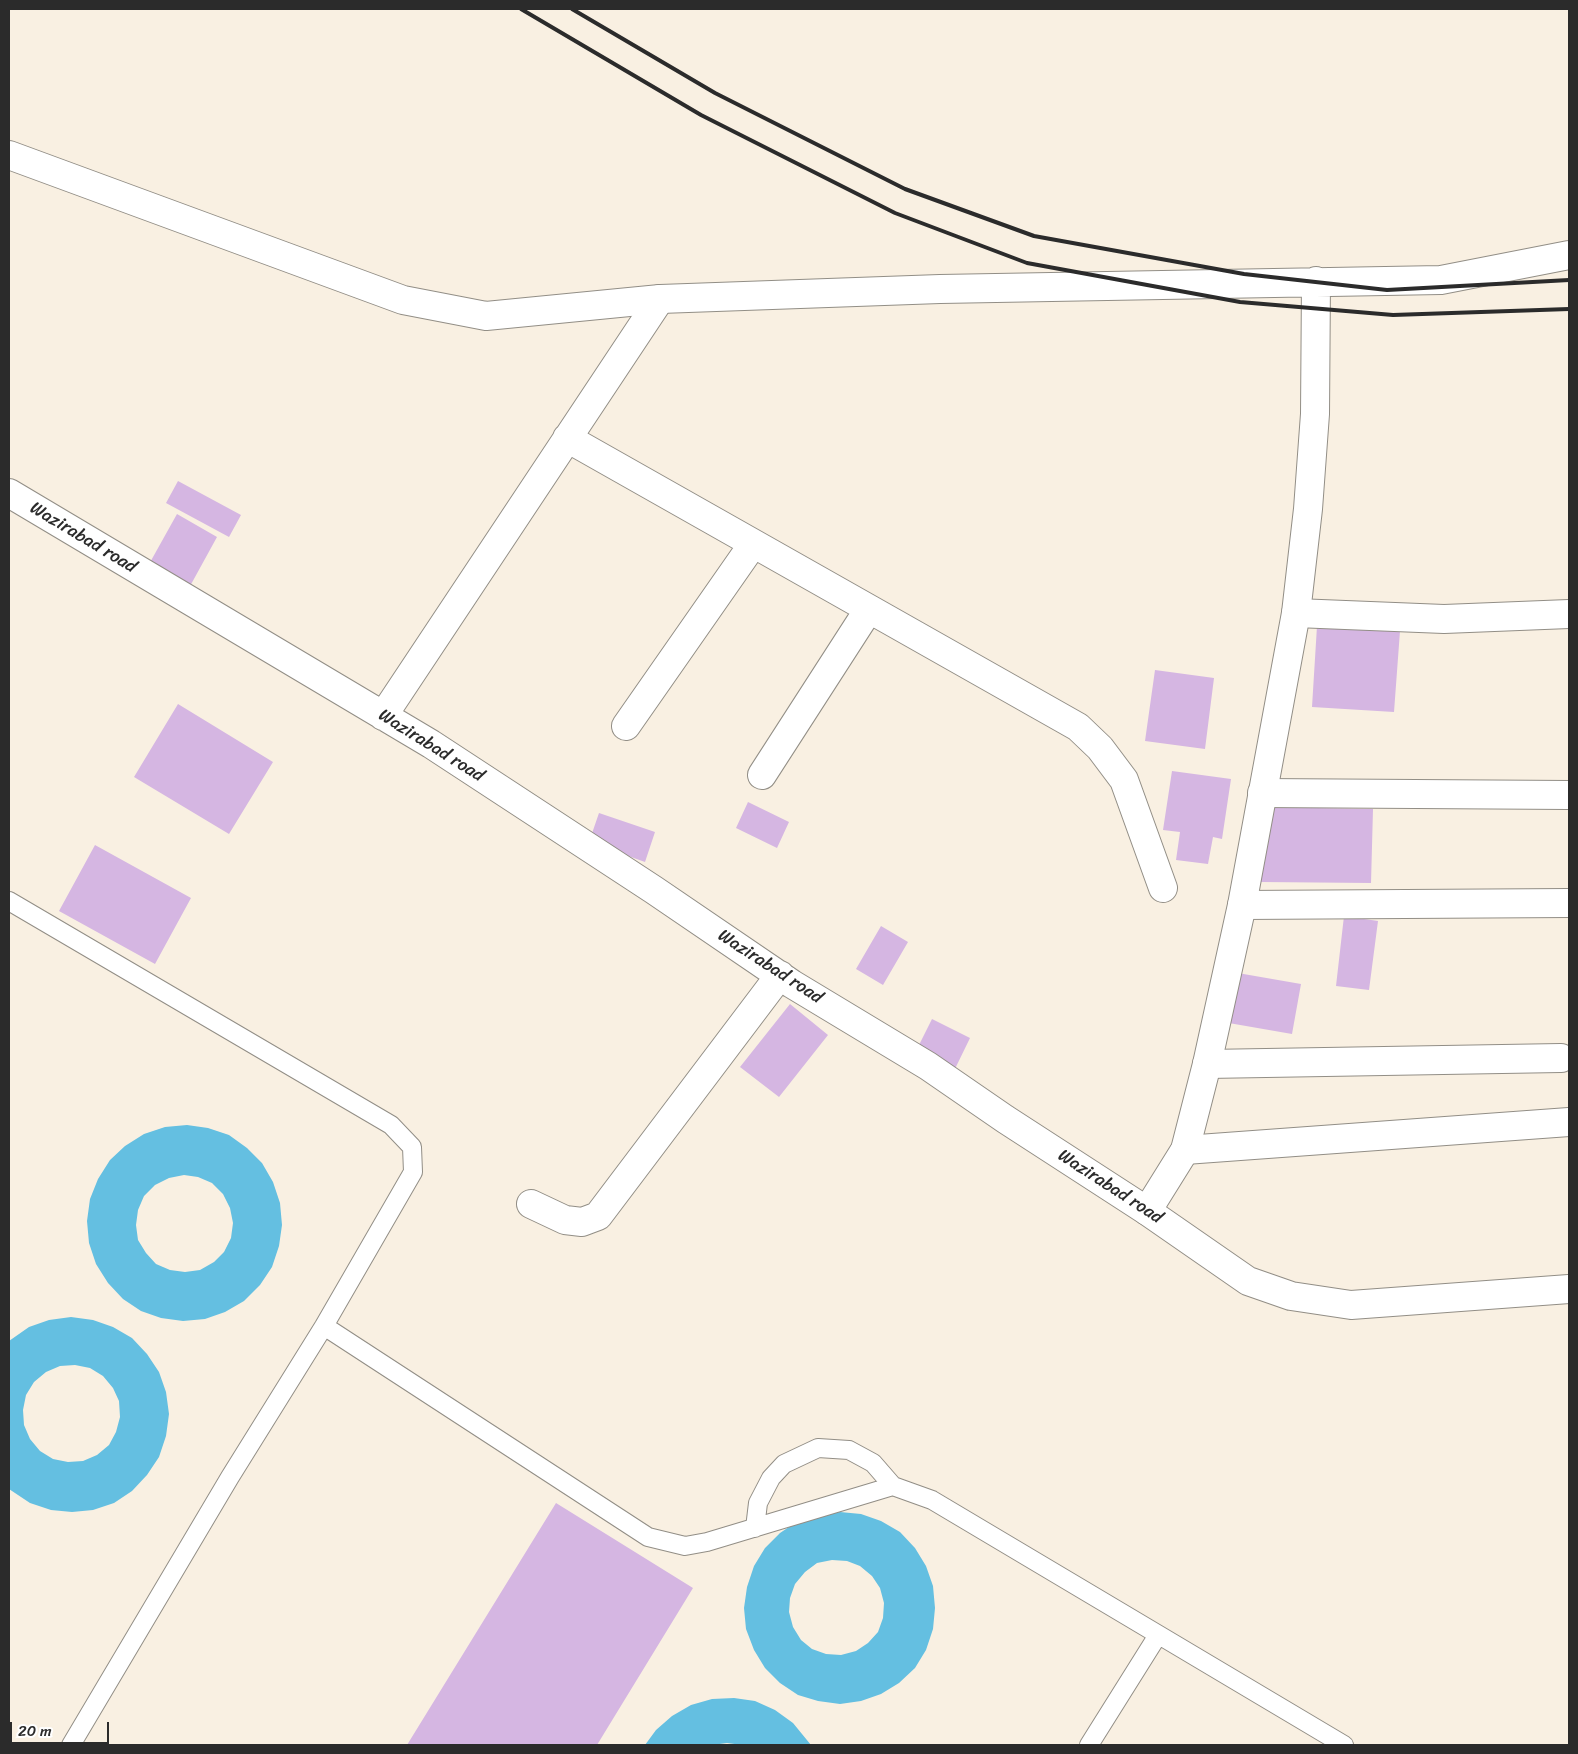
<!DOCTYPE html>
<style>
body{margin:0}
#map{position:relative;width:1578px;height:1754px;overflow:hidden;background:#f9f0e2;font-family:Sriracha,sans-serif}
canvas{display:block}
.frame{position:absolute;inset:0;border:10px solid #2b2b2b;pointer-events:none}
.scale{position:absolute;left:10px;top:1722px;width:99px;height:22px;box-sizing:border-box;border:2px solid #2b2b2b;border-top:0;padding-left:6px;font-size:15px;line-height:18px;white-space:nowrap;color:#2b2b2b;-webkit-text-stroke:4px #fff;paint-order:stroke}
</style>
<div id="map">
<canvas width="1578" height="1754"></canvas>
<div class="frame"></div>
<div class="scale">20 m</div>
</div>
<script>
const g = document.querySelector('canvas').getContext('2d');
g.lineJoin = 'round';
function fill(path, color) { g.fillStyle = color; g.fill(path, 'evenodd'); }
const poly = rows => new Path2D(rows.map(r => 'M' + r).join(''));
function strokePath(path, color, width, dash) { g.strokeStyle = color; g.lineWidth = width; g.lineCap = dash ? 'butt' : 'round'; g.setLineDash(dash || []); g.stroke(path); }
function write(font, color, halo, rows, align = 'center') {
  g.font = font + ' Sriracha,sans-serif'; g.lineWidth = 4; g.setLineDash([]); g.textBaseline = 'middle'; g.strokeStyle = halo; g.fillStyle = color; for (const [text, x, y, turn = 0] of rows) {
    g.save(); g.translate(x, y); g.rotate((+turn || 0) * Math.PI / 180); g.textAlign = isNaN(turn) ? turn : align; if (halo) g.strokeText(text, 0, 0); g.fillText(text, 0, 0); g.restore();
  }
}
fill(poly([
 [187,1125,208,1128,229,1135,247,1148,262,1163,273,1182,280,1203,282,1225,279,1246,272,1267,260,1285,244,1301,225,1312,205,1319,183,1321,161,1318,141,1311,123,1299,108,1283,96,1264,89,1243,87,1221,90,1199,98,1179,110,1160,125,1146,144,1134,165,1127],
 [184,1175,198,1177,212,1183,223,1194,230,1208,233,1223,231,1238,224,1252,214,1262,200,1270,185,1272,170,1270,156,1264,146,1253,138,1240,136,1225,138,1210,144,1196,155,1185,169,1178],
 [71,1317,93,1320,113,1327,132,1338,147,1354,159,1372,166,1392,169,1414,166,1436,159,1457,147,1475,132,1491,114,1503,93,1510,72,1512,51,1510,30,1503,9,1489,9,1341,29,1327,49,1320],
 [75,1365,90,1368,103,1376,113,1388,119,1401,120,1417,116,1432,109,1445,97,1455,83,1461,68,1462,53,1459,40,1451,30,1439,24,1425,23,1410,26,1395,34,1382,46,1372,60,1366],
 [840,1512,861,1514,881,1521,900,1532,915,1548,926,1566,933,1586,935,1608,933,1629,926,1650,915,1668,899,1683,881,1694,861,1701,840,1704,818,1701,798,1695,780,1683,765,1668,754,1650,746,1629,744,1608,747,1587,754,1566,765,1548,780,1533,798,1521,819,1514],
 [832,1560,847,1561,860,1566,872,1576,880,1588,884,1603,883,1618,878,1632,868,1643,856,1651,841,1655,826,1654,812,1649,801,1640,793,1627,789,1612,790,1598,795,1584,805,1572,817,1563],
 [734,1698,755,1701,775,1710,793,1723,811,1745,742,1745,727,1743,712,1745,645,1745,656,1730,672,1716,691,1705,712,1699]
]), '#64bfe1');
fill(poly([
 [178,481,241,515,229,537,166,503],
 [177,514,217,537,189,588,148,566],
 [1317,626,1400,631,1394,712,1312,707],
 [1155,670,1214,678,1205,749,1145,741],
 [178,704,273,762,229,834,134,777],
 [1172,771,1231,779,1222,839,1213,837,1208,864,1176,860,1180,832,1163,830],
 [748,802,789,822,777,848,736,828],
 [1263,807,1373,809,1371,883,1261,882],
 [599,813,655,832,645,862,589,842],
 [95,845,191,898,155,964,59,911],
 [1344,916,1378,921,1369,990,1336,986],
 [881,926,908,942,883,985,856,969],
 [1232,972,1301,984,1292,1034,1223,1022],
 [790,1004,828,1035,779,1097,740,1067],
 [932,1019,970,1038,952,1075,914,1055],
 [556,1503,693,1588,597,1745,407,1745]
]), '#d5b6e2');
const service = poly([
 [9,901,391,1125,412,1147,413,1172,324,1326,230,1477,71,1745],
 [324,1326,648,1537,685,1546,707,1542,893,1486,932,1500,1344,1745],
 [755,1528,758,1503,771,1478,784,1464,818,1448,849,1450,873,1463,893,1486],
 [1089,1745,1158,1635]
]);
const minor = poly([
 [567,438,1078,727,1100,748,1124,780,1163,888],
 [9,493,431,744,654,890,792,984,928,1066,1005,1119,1147,1211],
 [1296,613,1444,619,1569,614],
 [383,716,660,299],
 [626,726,753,544],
 [762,775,869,609],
 [1262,793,1569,795],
 [1242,905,1569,903],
 [1207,1064,1561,1058],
 [1185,1150,1569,1122],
 [531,1204,565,1220,582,1222,598,1216,780,975]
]);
const tertiary = poly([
 [9,155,403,300,486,316,660,299,940,289,1441,280,1569,255],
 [1316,281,1315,414,1308,509,1296,613,1242,905,1207,1064,1185,1150,1147,1211,1248,1281,1291,1296,1351,1305,1569,1289]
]);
strokePath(service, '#928e86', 20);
strokePath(minor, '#928e86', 30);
strokePath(tertiary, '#928e86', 30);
strokePath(service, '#fff', 18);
strokePath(minor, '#fff', 28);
strokePath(tertiary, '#fff', 28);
strokePath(poly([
 [521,9,701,115,895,213,1027,263,1240,302,1393,315,1569,309],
 [572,9,715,93,905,189,1034,236,1244,274,1387,290,1569,280]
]), '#2b2b2b', 4);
write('18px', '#2b2b2b', '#fff', [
 ["Wazirabad road",83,538,31],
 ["Wazirabad road",431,746,32],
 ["Wazirabad road",770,967,33],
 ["Wazirabad road",1110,1187,33]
]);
</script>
